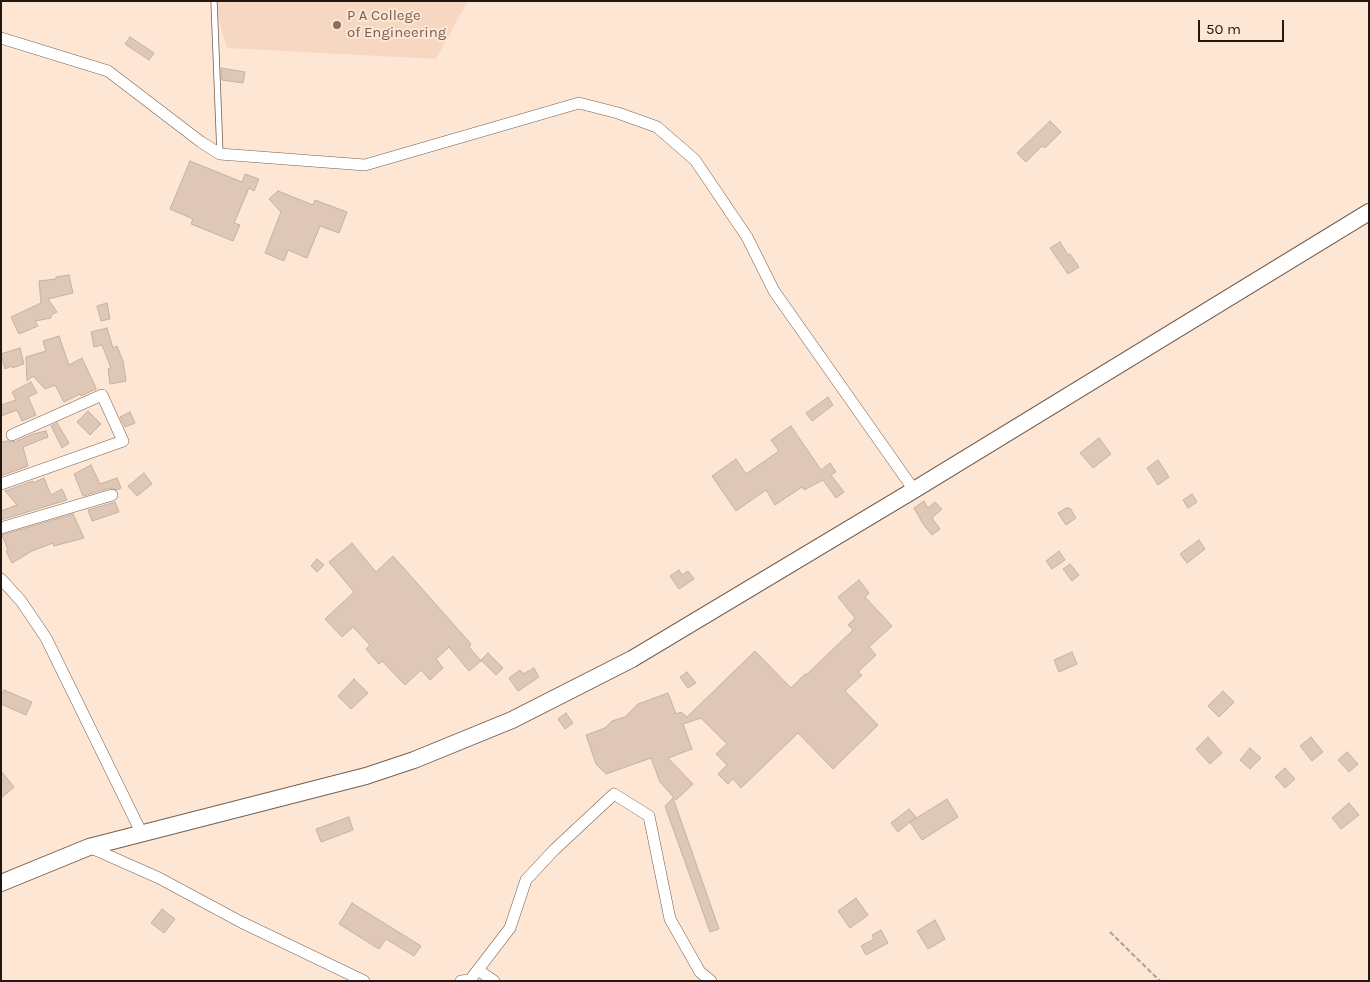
<!DOCTYPE html>
<style>
body{margin:0}
#map{position:relative;width:1370px;height:982px;overflow:hidden;background:#fee6d5;font-family:Karla,sans-serif}
canvas{display:block}
.frame{position:absolute;inset:0;border:2px solid #211812;pointer-events:none}
.scale{position:absolute;left:1198px;top:20px;width:86px;height:22px;box-sizing:border-box;border:2px solid #211812;border-top:0;padding-left:6px;font-size:15px;line-height:18px;white-space:nowrap;color:#211812;-webkit-text-stroke:4px #fee6d5;paint-order:stroke}
</style>
<div id="map">
<canvas width="1370" height="982"></canvas>
<div class="frame"></div>
<div class="scale">50 m</div>
</div>
<script>
const g = document.querySelector('canvas').getContext('2d');
g.lineJoin = 'round';
function fill(path, color) { g.fillStyle = color; g.fill(path, 'evenodd'); }
const poly = rows => new Path2D(rows.map(r => 'M' + r).join(''));
function strokePath(path, color, width, dash) { g.strokeStyle = color; g.lineWidth = width; g.lineCap = dash ? 'butt' : 'round'; g.setLineDash(dash || []); g.stroke(path); }
function write(font, color, halo, rows, align = 'center') {
  g.font = font + ' Karla,sans-serif'; g.lineWidth = 4; g.setLineDash([]); g.textBaseline = 'middle'; g.strokeStyle = halo; g.fillStyle = color; for (const [text, x, y, turn = 0] of rows) {
    g.save(); g.translate(x, y); g.rotate((+turn || 0) * Math.PI / 180); g.textAlign = isNaN(turn) ? turn : align; if (halo) g.strokeText(text, 0, 0); g.fillText(text, 0, 0); g.restore();
  }
}
fill(poly([
 [213,1,468,1,436,59,227,48]
]), '#f6d8c2');
const building = poly([
 [130,37,154,53,149,60,125,44,130,37],
 [221,68,245,72,243,83,222,80,221,68],
 [1050,121,1061,132,1045,148,1042,146,1026,162,1017,153,1050,121],
 [190,161,242,182,245,174,259,179,254,191,249,188,234,223,240,225,233,241,191,224,193,219,170,209,190,161],
 [278,191,313,205,315,200,347,212,339,233,320,226,307,258,288,250,284,261,265,253,281,212,269,199,278,191],
 [1060,242,1068,255,1070,254,1079,267,1068,274,1050,248,1060,242],
 [69,275,73,293,48,299,57,312,51,315,51,318,35,321,38,326,19,334,11,317,41,303,39,281,56,279,56,277,69,275],
 [107,303,110,319,101,321,97,306,107,303],
 [107,328,113,348,117,346,123,361,126,381,110,384,108,369,111,368,102,345,94,347,91,332,107,328],
 [59,336,69,365,82,358,96,388,96,389,81,396,80,394,64,402,55,385,45,389,33,376,27,381,26,357,46,351,43,341,59,336],
 [20,348,24,364,12,368,11,366,5,369,1,354,20,348],
 [31,382,37,393,28,397,36,415,22,421,17,410,1,416,1,405,16,400,12,392,31,382],
 [828,397,833,405,812,421,806,413,828,397],
 [88,411,101,424,90,435,77,422,88,411],
 [130,412,135,423,125,427,120,417,130,412],
 [57,423,69,443,62,448,51,426,57,423],
 [791,426,821,470,830,463,836,472,831,475,844,492,836,498,823,480,804,490,802,487,775,505,766,490,736,511,712,476,736,459,746,474,779,451,771,440,791,426],
 [46,431,48,437,23,447,28,466,1,476,1,442,7,441,15,442,33,434,46,431],
 [1099,438,1111,454,1093,468,1080,453,1099,438],
 [1158,460,1169,477,1158,485,1147,468,1158,460],
 [91,465,100,484,117,478,121,488,117,490,110,488,83,496,74,474,91,465],
 [144,473,152,484,137,496,128,486,144,473],
 [44,478,51,495,62,489,67,500,1,520,1,511,17,505,5,491,33,481,33,483,44,478],
 [1192,494,1197,502,1188,508,1183,500,1192,494],
 [924,501,928,508,935,502,942,509,932,518,940,529,932,535,923,524,914,508,924,501],
 [115,502,119,512,92,521,88,510,115,502],
 [1066,508,1070,508,1076,518,1066,525,1058,513,1066,508],
 [73,514,84,538,54,546,53,543,32,551,12,563,6,551,8,550,2,535,73,514],
 [1199,540,1205,549,1187,563,1180,554,1199,540],
 [352,543,376,572,393,556,471,644,469,647,481,661,469,671,449,647,436,659,443,668,430,680,421,670,405,685,382,661,379,664,366,649,370,645,353,627,342,637,325,619,354,592,329,562,352,543],
 [1059,551,1065,560,1052,569,1046,561,1059,551],
 [317,559,324,565,317,572,311,566,317,559],
 [1070,564,1079,575,1072,581,1063,569,1070,564],
 [679,570,682,575,688,571,694,579,679,589,670,576,679,570],
 [859,580,869,593,865,597,892,626,869,647,876,655,858,672,862,675,845,691,878,725,833,769,798,733,741,788,733,779,728,784,718,774,727,765,716,754,727,744,701,718,683,724,692,749,668,758,693,784,676,800,660,782,651,758,606,774,596,764,586,735,605,728,612,721,625,717,638,704,668,693,676,714,681,712,687,717,755,651,791,688,805,674,806,675,853,630,848,625,855,618,838,597,859,580],
 [1072,652,1077,664,1059,672,1054,660,1072,652],
 [488,653,503,668,496,675,481,660,488,653],
 [534,668,539,677,518,691,509,678,520,670,523,674,534,668],
 [687,672,696,683,688,688,680,677,687,672],
 [354,679,368,693,351,709,338,696,354,679],
 [4,690,32,702,26,715,1,704,1,695,4,690],
 [1223,691,1234,702,1219,717,1208,706,1223,691],
 [566,713,573,723,565,729,558,719,566,713],
 [1208,737,1222,753,1210,764,1196,749,1208,737],
 [1311,737,1323,752,1312,761,1300,746,1311,737],
 [1250,748,1261,758,1250,769,1240,760,1250,748],
 [1347,752,1358,764,1349,772,1338,760,1347,752],
 [1285,768,1295,779,1285,788,1275,777,1285,768],
 [1,771,14,787,1,798,1,771],
 [673,798,719,929,710,932,665,806,673,798],
 [947,799,958,817,922,840,910,822,947,799],
 [1349,803,1359,815,1341,829,1332,818,1349,803],
 [909,809,916,817,898,832,891,823,909,809],
 [349,817,353,830,321,842,316,829,349,817],
 [856,898,868,915,850,928,838,911,856,898],
 [352,903,421,946,414,956,386,939,379,949,339,924,352,903],
 [162,909,175,919,164,933,151,923,162,909],
 [935,920,945,939,928,949,917,931,935,920],
 [881,930,888,943,866,955,861,946,874,939,872,935,881,930]
]);
fill(building, '#dec7b6');
strokePath(building, '#c6b09f', 1);
const lane = poly([
 [214,1,220,154]
]);
const street = poly([
 [1,38,108,71,201,142,220,154,365,165,579,103,618,113,657,127,695,160,747,237,774,291,914,490],
 [1,484,123,441,102,395,12,435],
 [1,528,112,495],
 [1,579,21,601,46,638,142,834],
 [89,847,159,878,241,922,364,981],
 [478,970,494,981],
 [461,981,470,980,510,928,526,880,554,850,614,794,649,816,670,919,700,972,711,981]
]);
const secondary = poly([
 [1,883,89,847,366,776,414,760,512,720,632,659,914,490,1369,212]
]);
strokePath(lane, '#746051', 7);
strokePath(street, '#746051', 12);
strokePath(secondary, '#746051', 18);
strokePath(poly([
 [1110,932,1160,981]
]), '#b29f92', 2, [5, 2.5]);
strokePath(lane, '#fff', 5.5);
strokePath(street, '#fff', 11);
strokePath(secondary, '#fff', 16);
for (const [x, y, r, color] of [
 [337,25,5,"#8d6e63"]
]) { const dot = new Path2D(); dot.arc(x, y, r, 0, 2 * Math.PI); g.fillStyle = color; g.fill(dot); strokePath(dot, '#fee6d5', 2); }
write('15px', '#785e54', '#fee6d5', [
 ["P A College",347,16],
 ["of Engineering",347,33]
], 'left');
</script>
